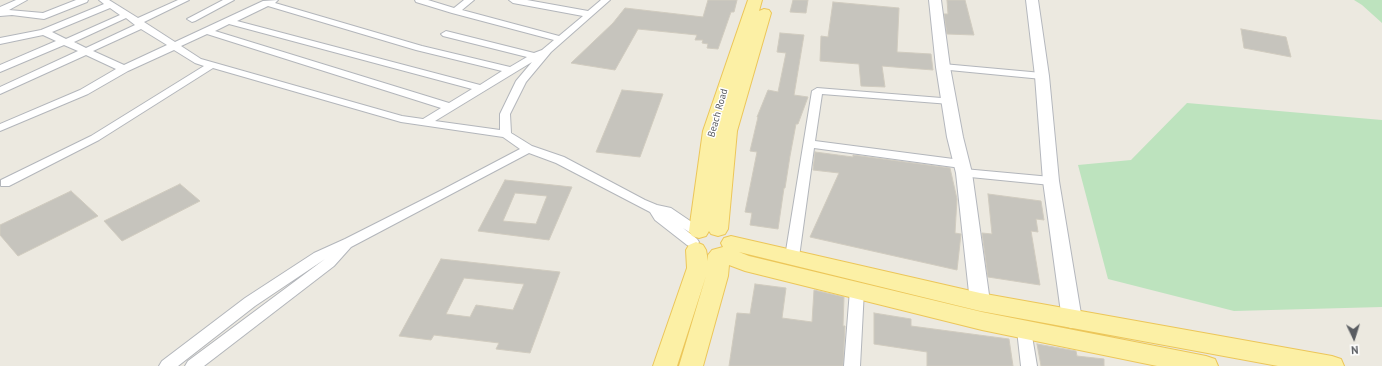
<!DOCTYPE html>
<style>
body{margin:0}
#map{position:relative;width:1382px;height:366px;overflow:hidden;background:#ece9e0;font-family:"PT Sans",sans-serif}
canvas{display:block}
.north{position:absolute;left:1334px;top:318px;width:40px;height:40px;-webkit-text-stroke:3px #fff;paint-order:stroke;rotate:176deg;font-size:11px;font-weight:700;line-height:16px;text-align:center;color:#595c61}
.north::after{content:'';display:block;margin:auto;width:14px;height:18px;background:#595c61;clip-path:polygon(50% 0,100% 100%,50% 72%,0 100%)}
</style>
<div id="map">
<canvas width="1382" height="366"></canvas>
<div class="north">N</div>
</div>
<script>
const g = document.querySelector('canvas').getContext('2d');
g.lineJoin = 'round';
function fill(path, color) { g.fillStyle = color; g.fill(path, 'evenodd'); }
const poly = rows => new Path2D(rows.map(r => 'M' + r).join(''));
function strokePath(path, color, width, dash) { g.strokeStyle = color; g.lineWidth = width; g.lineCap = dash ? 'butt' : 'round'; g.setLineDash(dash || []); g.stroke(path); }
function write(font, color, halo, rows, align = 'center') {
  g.font = font + ' "PT Sans",sans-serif'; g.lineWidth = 3; g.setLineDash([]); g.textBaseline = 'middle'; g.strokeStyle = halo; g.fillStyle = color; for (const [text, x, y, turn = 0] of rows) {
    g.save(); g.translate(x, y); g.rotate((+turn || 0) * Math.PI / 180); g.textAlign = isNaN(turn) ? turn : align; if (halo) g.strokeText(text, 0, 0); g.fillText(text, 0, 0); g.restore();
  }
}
fill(poly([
 [1354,0,1382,0,1382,23,1362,5],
 [1187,103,1382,120,1382,307,1234,311,1108,279,1078,165,1131,160]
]), '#bde3be');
const building = poly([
 [708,0,737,0,734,12,731,12,718,49,707,48,708,44,702,43,703,40,695,40,697,35,638,29,615,70,571,63,613,23,625,8,703,17,708,0],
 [793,0,808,0,806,13,790,12,793,0],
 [947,0,965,0,974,35,947,34,944,14,948,14,947,0],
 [833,2,899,8,897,52,931,54,933,70,882,66,885,87,861,86,859,64,820,61,821,36,828,37,833,2],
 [1241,29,1286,37,1291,57,1244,48,1241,29],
 [780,33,804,35,794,95,808,97,798,124,796,124,790,156,785,188,784,188,778,229,750,225,752,213,745,212,757,152,750,151,758,117,757,117,768,90,778,92,786,53,777,52,780,33],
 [622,90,663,94,640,157,596,152,622,90],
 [815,152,853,157,853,155,950,168,957,199,955,233,961,234,957,270,810,237,839,173,813,170,815,152],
 [505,180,572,187,549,240,478,231,505,180],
 [515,193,547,196,536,224,503,221,515,193],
 [180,184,200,201,122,241,104,221,180,184],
 [71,191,98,216,18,256,0,235,0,225,71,191],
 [988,194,1041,201,1044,220,1036,219,1038,232,1031,231,1040,285,988,277,982,233,992,234,988,194],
 [441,259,560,272,530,353,496,349,499,343,434,335,431,340,399,336,441,259],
 [464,278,524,284,513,310,476,305,470,317,446,314,464,278],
 [755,284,786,288,782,318,812,322,814,290,844,297,843,326,845,326,843,366,729,366,737,313,750,314,755,284],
 [874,313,911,319,911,326,1009,339,1013,366,927,366,927,352,874,344,874,313],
 [1037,344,1076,351,1077,356,1104,359,1104,366,1041,366,1037,344]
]);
fill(building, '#c6c4bd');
strokePath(building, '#d0cbbf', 1);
const street = poly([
 [16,0,27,0,9,10,43,13,76,0,88,0,87,2,44,19,12,15,0,16,0,7,16,0],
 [99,0,109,0,138,18,178,0,189,0,144,22,175,42,263,1,278,0,275,3,422,46,510,67,527,57,443,36,441,34,446,31,534,53,542,50,554,40,452,13,416,2,415,0,428,0,454,8,464,0,474,0,462,10,559,36,583,16,513,3,509,0,527,0,588,11,601,0,610,0,551,52,526,82,510,114,511,133,532,146,564,157,645,200,657,205,671,208,702,229,703,232,702,235,697,237,683,228,697,239,699,242,697,245,692,247,687,245,655,220,650,212,556,163,529,153,351,247,334,266,204,366,185,366,188,361,325,259,255,306,178,366,159,366,162,361,245,298,314,253,345,239,442,190,520,149,503,137,401,122,213,68,99,140,9,186,1,186,1,180,91,136,204,66,195,63,174,50,128,71,88,94,0,131,0,124,80,90,116,69,86,55,0,94,0,87,78,51,64,45,0,72,0,65,56,41,43,35,0,44,0,38,41,30,104,4,99,0],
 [268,6,416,50,502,71,480,85,237,21,268,6],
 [110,8,120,15,66,39,52,32,110,8],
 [126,18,135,25,86,48,74,42,126,18],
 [229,24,472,89,449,103,215,31,229,24],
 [141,29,167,45,124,65,93,51,141,29],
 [207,34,441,108,423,119,402,116,201,59,181,46,207,34],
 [532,62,516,81,500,114,500,130,435,121,532,62],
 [223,0,234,0,195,21,192,22,187,19,223,0],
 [943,64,1042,73,1047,76,1042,79,939,69,938,67,939,65,943,64],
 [817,88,954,99,955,101,950,104,822,94,815,141,961,160,965,161,967,164,965,167,961,168,814,148,799,257,797,260,792,262,787,260,785,257,812,91,817,88],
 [964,169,1051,177,1055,178,1057,181,1055,184,1051,185,960,176,958,173,960,170,964,169],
 [857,285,862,286,864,290,860,366,844,366,850,290,852,286,857,285],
 [1024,324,1029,326,1031,330,1037,366,1021,366,1017,330,1019,326,1024,324]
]);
const secondary = poly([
 [929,0,941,0,950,67,963,137,972,173,990,302,987,307,980,310,973,307,970,302,956,173,947,137,936,67,929,0],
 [1026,0,1038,0,1049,76,1059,181,1082,320,1079,326,1072,328,1065,326,1062,320,1043,181,1035,76,1026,0]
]);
const primary = poly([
 [748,0,762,0,759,11,764,9,769,10,771,13,737,131,728,229,725,234,718,236,711,234,709,231,706,236,699,238,692,236,689,231,703,131,748,0],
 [731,236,980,293,1332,356,1341,359,1344,366,1278,366,980,311,739,252,749,256,982,312,1206,356,1215,359,1218,366,1157,366,982,330,745,271,729,265,728,276,703,366,679,366,706,276,677,366,653,366,687,268,686,250,689,245,696,242,703,245,706,250,708,261,708,255,712,250,723,247,721,243,724,238,731,236]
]);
strokePath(street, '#b3b6bb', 2);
strokePath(secondary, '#b4b7bd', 2);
strokePath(primary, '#ecc659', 2);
fill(street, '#fff');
fill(secondary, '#fff');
fill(primary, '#fcf0a5');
write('10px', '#595c61', '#fff', [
 ["Beach Road",718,113,-74]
]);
</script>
